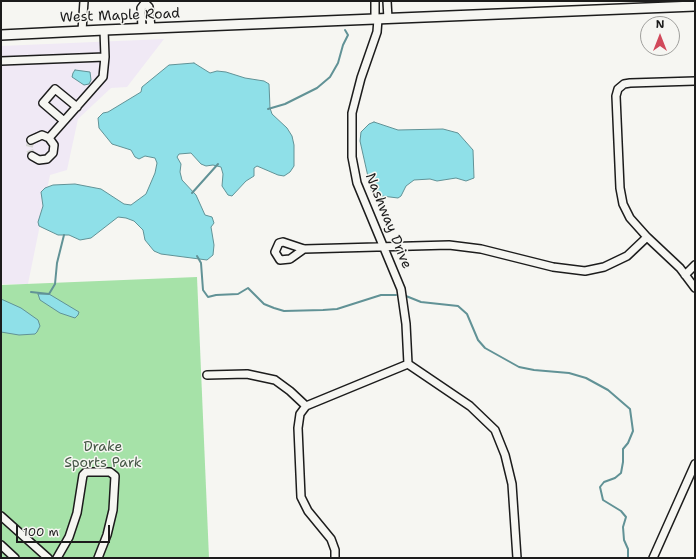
<!DOCTYPE html>
<style>
body{margin:0}
#map{position:relative;width:696px;height:559px;overflow:hidden;background:#f6f6f2;font-family:"Shantell Sans",sans-serif}
canvas{display:block}
.frame{position:absolute;inset:0;border:2px solid #1c1c1c;pointer-events:none}
.north{position:absolute;left:640px;top:16px;width:40px;height:40px;box-sizing:border-box;background:#f6f6f2;border:1px solid #9f9f9c;border-radius:50%;rotate:0deg;font-size:11px;font-weight:700;line-height:16px;text-align:center;color:#1c1c1c}
.north::after{content:'';display:block;margin:auto;width:14px;height:18px;background:#d1495b;clip-path:polygon(50% 0,100% 100%,50% 72%,0 100%)}
.scale{position:absolute;left:16px;top:525px;width:94px;height:18px;box-sizing:border-box;border:2px solid #1c1c1c;border-top:0;padding-left:5px;font-size:12px;line-height:14px;white-space:nowrap;color:#1c1c1c;-webkit-text-stroke:3px #f6f6f2;paint-order:stroke}
</style>
<div id="map">
<canvas width="696" height="559"></canvas>
<div class="frame"></div>
<div class="north">N</div>
<div class="scale">100 m</div>
</div>
<script>
const g = document.querySelector('canvas').getContext('2d');
g.lineJoin = 'round';
function fill(path, color) { g.fillStyle = color; g.fill(path, 'evenodd'); }
const poly = rows => new Path2D(rows.map(r => 'M' + r).join(''));
function strokePath(path, color, width, dash) { g.strokeStyle = color; g.lineWidth = width; g.lineCap = dash ? 'butt' : 'round'; g.setLineDash(dash || []); g.stroke(path); }
function write(font, color, halo, rows, align = 'center') {
  g.font = font + ' "Shantell Sans",sans-serif'; g.lineWidth = 3; g.setLineDash([]); g.textBaseline = 'middle'; g.strokeStyle = halo; g.fillStyle = color; for (const [text, x, y, turn = 0] of rows) {
    g.save(); g.translate(x, y); g.rotate((+turn || 0) * Math.PI / 180); g.textAlign = isNaN(turn) ? turn : align; if (halo) g.strokeText(text, 0, 0); g.fillText(text, 0, 0); g.restore();
  }
}
fill(poly([
 [164,39,127,87,111,88,78,119,67,170,50,175,28,284,1,284,1,46]
]), '#f0e9f5');
fill(poly([
 [197,277,209,558,1,558,1,285]
]), '#a6e2a8');
const water = poly([
 [194,63,210,73,217,71,226,72,245,78,264,81,269,84,270,108,272,114,287,128,292,136,294,145,294,166,290,172,284,176,278,175,257,166,254,168,254,176,246,181,232,196,228,195,222,186,223,174,221,167,213,165,206,166,201,164,191,153,179,154,177,157,181,164,180,172,182,180,196,195,205,215,212,217,214,223,211,227,214,245,213,255,207,260,161,254,154,251,145,240,143,230,134,221,126,218,118,217,91,238,80,240,69,235,58,235,39,226,38,222,43,206,41,192,45,188,53,185,75,184,101,189,124,204,131,205,146,194,155,173,157,163,155,158,145,156,139,159,135,157,131,150,112,144,99,128,98,118,103,113,108,112,141,92,142,87,169,65,194,63],
 [75,70,90,72,91,80,89,84,84,85,72,77,73,73,75,70],
 [374,122,398,130,443,129,458,133,473,150,474,178,466,181,456,178,437,181,430,179,414,180,406,186,401,196,398,198,374,195,371,190,360,141,361,132,369,124,374,122],
 [38,294,49,294,79,312,78,315,75,318,60,313,40,300,38,294],
 [1,299,21,308,38,320,40,326,37,332,35,334,19,335,1,332,1,299]
]);
fill(water, '#8fe0e8');
strokePath(water, '#619296', 1);
strokePath(poly([
 [268,109,285,104,317,88,330,77,338,63,343,45,348,35,345,30],
 [192,193,218,164],
 [197,256,201,263,203,290,208,297,216,295,238,294,248,288,264,304,274,308,284,311,323,310,337,309,381,295,396,295],
 [31,292,49,294,55,284,57,263,64,235],
 [406,296,421,302,458,306,467,314,478,340,485,348,519,367,534,370,569,373,586,378,608,390,630,409,633,431,628,443,623,449,623,462,621,473,615,478,604,482,600,487,603,500,621,511,626,517,623,527,624,540,628,549,628,558]
]), '#619296', 2);
strokePath(poly([
 [31,140,29,148,32,156]
]), '#d5d5d2', 7, [7, 3.5]);
const minor = poly([
 [375,1,375,19],
 [387,1,388,19],
 [378,19,377,32,361,78,352,113,352,157,357,183,401,289,406,324,408,364],
 [142,28,141,8,145,3,149,7,151,28],
 [82,31,84,1],
 [1,61,105,57,104,30],
 [695,81,630,83,624,84,618,89,616,96,620,188,623,204,630,218,647,237,680,268,695,288],
 [64,121,43,103,55,89,77,107],
 [49,138,103,77,105,57],
 [31,140,42,135,49,138,54,145,53,153,47,159,39,160,32,156],
 [304,249,290,259,280,260,275,252,279,243,283,242,304,249,449,245,481,249,553,267,585,271,604,267,627,256,647,237],
 [685,275,695,265],
 [408,364,470,406,495,430,505,455,512,484,517,558],
 [207,375,247,374,275,380,290,391,306,406],
 [1,516,48,558],
 [1,545,15,558],
 [57,558,69,537,77,513,83,475,86,472,110,472,115,476,113,510,107,535,98,558],
 [335,558,335,550,331,539,308,511,301,497,298,428,300,414,306,406,408,364],
 [653,558,695,464]
]);
const major = poly([
 [1,35,104,30,695,6]
]);
strokePath(minor, '#1c1c1c', 10);
strokePath(major, '#1c1c1c', 12);
strokePath(minor, '#f6f6f2', 7);
strokePath(major, '#f6f6f2', 9);
write('14px', '#1c1c1c', '#f6f6f2', [
 ["West Maple Road",120,16,-2],
 ["Nashway Drive",388,221,68]
]);
write('14px', '#455746', '#f6f6f2', [
 ["Drake",103,447],
 ["Sports Park",103,463]
]);
</script>
